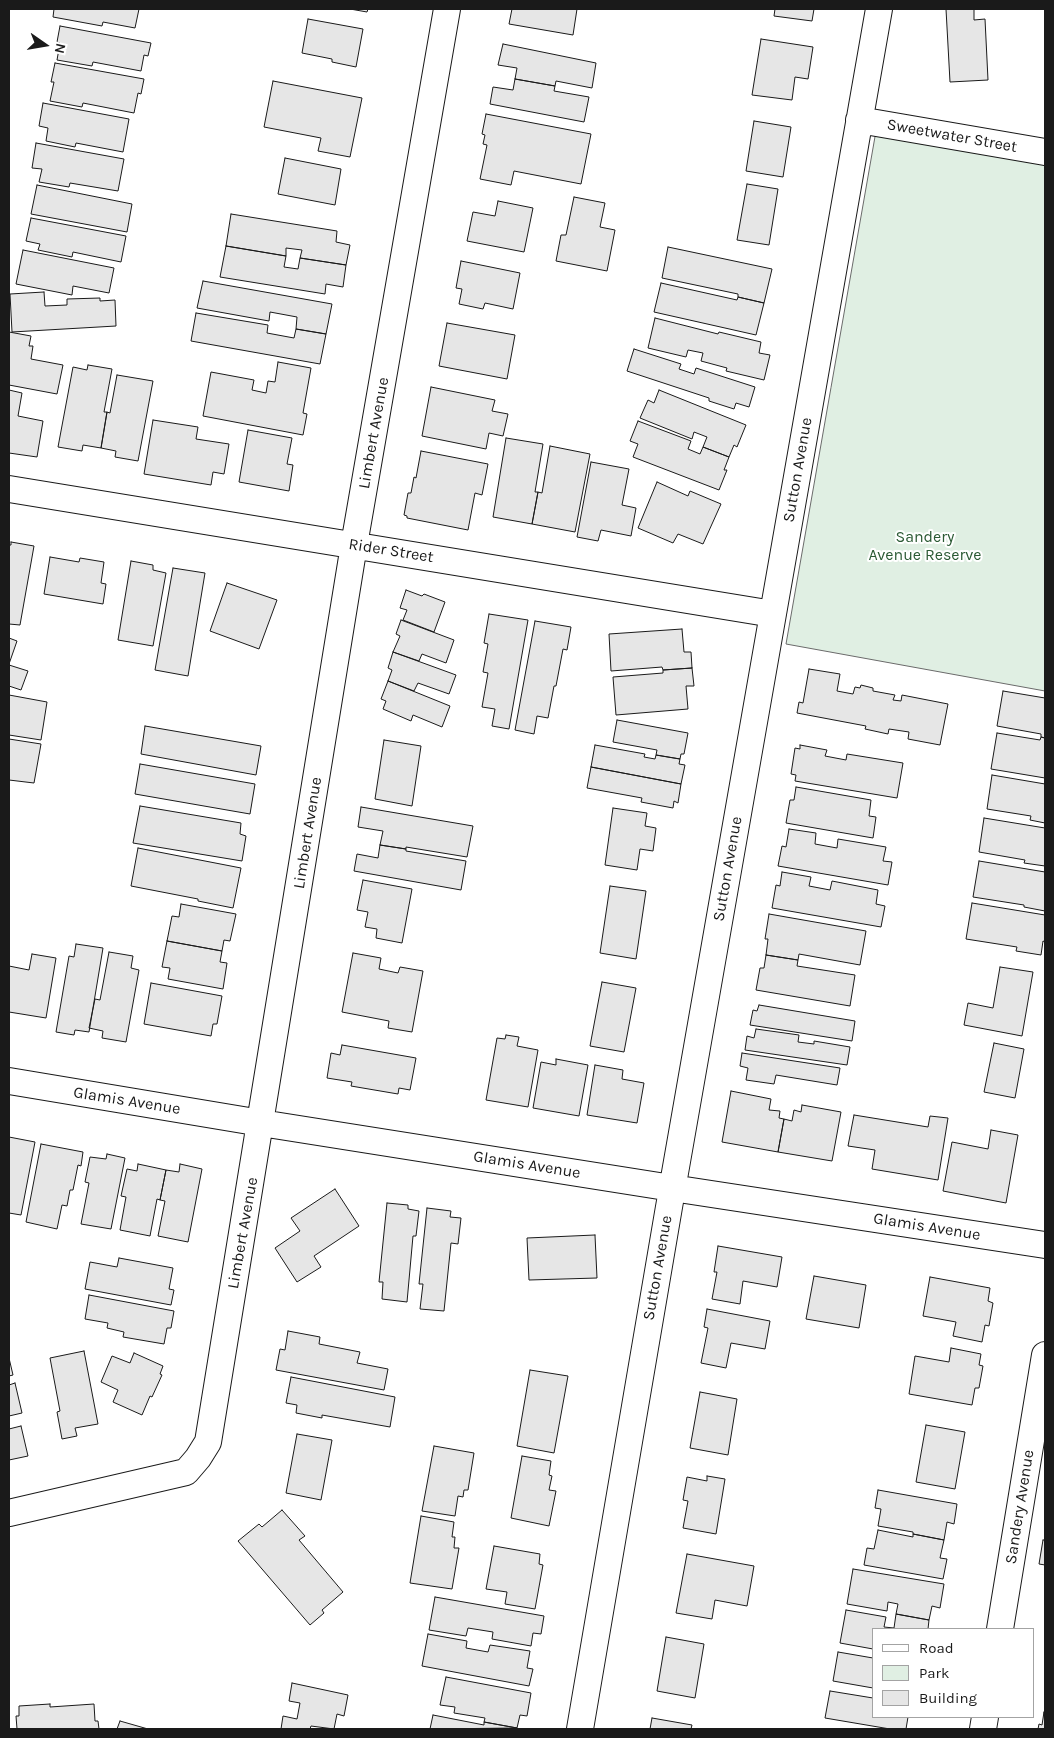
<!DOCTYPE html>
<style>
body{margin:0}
#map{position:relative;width:1054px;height:1738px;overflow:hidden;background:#fff;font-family:Karla,sans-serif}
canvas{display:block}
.frame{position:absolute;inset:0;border:10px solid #1a1a1a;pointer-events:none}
.legend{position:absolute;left:872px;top:1628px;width:162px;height:90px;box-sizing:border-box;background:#fff;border:1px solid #a3a3a3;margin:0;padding:6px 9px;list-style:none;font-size:15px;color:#1a1a1a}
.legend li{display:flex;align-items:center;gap:10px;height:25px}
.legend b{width:25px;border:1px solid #a3a3a3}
.north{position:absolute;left:20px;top:20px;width:50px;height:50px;-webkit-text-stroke:4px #fff;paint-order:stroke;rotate:103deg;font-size:14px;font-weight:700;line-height:20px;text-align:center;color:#1a1a1a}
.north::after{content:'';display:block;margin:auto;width:18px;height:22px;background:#1a1a1a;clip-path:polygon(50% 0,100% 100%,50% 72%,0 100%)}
</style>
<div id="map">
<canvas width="1054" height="1738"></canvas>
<div class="frame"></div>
<ul class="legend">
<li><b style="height:6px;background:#fff"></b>Road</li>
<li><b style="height:14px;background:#e0efe3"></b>Park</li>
<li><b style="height:14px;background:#e6e6e6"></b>Building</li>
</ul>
<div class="north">N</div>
</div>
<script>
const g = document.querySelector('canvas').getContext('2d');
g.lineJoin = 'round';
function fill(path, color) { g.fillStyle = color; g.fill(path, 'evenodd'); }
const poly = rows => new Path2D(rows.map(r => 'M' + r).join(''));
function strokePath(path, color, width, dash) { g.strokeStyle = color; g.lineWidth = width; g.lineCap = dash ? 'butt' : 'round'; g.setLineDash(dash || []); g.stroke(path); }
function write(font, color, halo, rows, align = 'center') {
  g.font = font + ' Karla,sans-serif'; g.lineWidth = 4; g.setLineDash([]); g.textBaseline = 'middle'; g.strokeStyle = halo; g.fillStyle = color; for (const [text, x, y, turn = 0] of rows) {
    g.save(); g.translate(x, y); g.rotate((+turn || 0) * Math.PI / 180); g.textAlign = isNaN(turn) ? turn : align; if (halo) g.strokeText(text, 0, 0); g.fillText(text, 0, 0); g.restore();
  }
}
const green = poly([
 [876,131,1045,159,1045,691,786,644,876,131]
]);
fill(green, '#e0efe3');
strokePath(green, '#6a6a6a', 1);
const building = poly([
 [54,9,139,9,135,28,103,22,102,26,53,17,54,9],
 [350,9,368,9,367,12,350,9],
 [512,9,577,9,573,35,509,24,512,9],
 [775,9,814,9,812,21,774,16,775,9],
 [946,9,974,9,974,20,985,19,988,80,950,82,946,9],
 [308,19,363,29,356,67,332,62,332,59,302,53,308,19],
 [60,26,151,43,148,56,144,55,141,71,93,62,92,66,57,60,60,43,57,42,60,26],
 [761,39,813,47,808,79,795,77,792,100,752,95,761,39],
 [503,44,596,63,592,88,556,81,555,86,515,79,517,68,498,65,503,44],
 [55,63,144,79,141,94,138,93,134,113,83,103,82,107,50,101,54,82,51,82,55,63],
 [515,79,555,86,554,91,589,97,584,122,490,104,493,87,513,90,515,79],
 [273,81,362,98,350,157,318,151,321,138,264,127,273,81],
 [43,103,129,119,123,152,76,143,75,147,46,141,48,128,39,126,43,103],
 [486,114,591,134,581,184,514,171,511,185,480,179,487,145,483,144,485,135,482,134,486,114],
 [754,121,791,127,783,177,746,171,754,121],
 [36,143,124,159,118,191,70,183,69,187,39,182,42,169,32,168,36,143],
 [285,158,341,169,335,205,278,194,285,158],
 [747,184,778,189,769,245,737,240,747,184],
 [37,185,132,204,127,232,31,214,37,185],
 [574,197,605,203,600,227,615,230,607,271,556,261,561,235,566,235,574,197],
 [498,201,533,208,524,252,467,241,473,212,495,216,498,201],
 [231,214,337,231,336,242,350,245,346,265,300,258,302,250,286,248,286,256,226,246,231,214],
 [31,218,126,236,121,262,73,252,72,257,38,250,40,244,26,241,31,218],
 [226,246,286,256,284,267,298,269,300,258,346,265,343,287,326,284,325,294,220,277,226,246],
 [668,247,772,269,764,303,738,297,738,294,662,278,668,247],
 [23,250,114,268,109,293,73,286,72,295,16,284,23,250],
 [461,261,520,273,513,309,485,303,483,309,459,304,462,289,456,288,461,261],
 [203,281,332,304,326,334,296,329,297,317,270,312,269,321,197,308,203,281],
 [661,283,737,300,738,297,764,303,756,335,654,312,661,283],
 [44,292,45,306,67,305,67,299,100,298,100,301,115,300,116,326,12,332,10,294,44,292],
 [196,313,268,325,267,333,294,338,296,329,326,334,320,364,191,341,196,313],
 [655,318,718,334,719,332,761,342,759,353,770,355,764,380,726,371,727,368,701,361,703,353,688,350,686,357,648,348,655,318],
 [447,323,515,335,507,379,439,366,447,323],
 [9,332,31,336,29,346,33,346,31,359,63,365,57,394,9,385,9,332],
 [634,349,681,364,679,369,694,374,696,368,755,387,749,407,736,403,734,409,709,401,709,398,627,371,634,349],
 [278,362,311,368,303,413,307,414,303,435,203,416,211,372,254,380,252,390,266,393,268,381,275,382,278,362],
 [88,365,112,369,104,412,107,412,101,448,83,445,82,451,58,447,73,367,87,370,88,365],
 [117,375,153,381,138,461,115,457,116,451,101,448,107,412,110,413,117,375],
 [431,387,495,400,492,411,508,414,503,436,489,433,486,449,422,436,431,387],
 [9,390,22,393,18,416,43,421,37,457,9,453,9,390],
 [659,390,746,425,737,447,734,445,729,457,703,447,707,437,694,432,692,439,640,418,648,400,654,403,659,390],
 [153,420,198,427,196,439,229,444,224,474,213,472,211,485,144,474,153,420],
 [638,421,691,441,688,449,700,454,703,447,729,457,724,470,727,470,719,490,633,457,638,444,630,441,638,421],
 [248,430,292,438,287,464,293,465,289,491,239,482,248,430],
 [506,438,543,444,535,492,538,492,532,524,493,517,506,438],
 [550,446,590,454,575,532,532,524,538,492,542,493,550,446],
 [421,451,488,464,482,495,475,493,468,530,407,518,407,516,404,515,408,493,411,493,414,477,416,478,421,451],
 [591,462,629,469,622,505,636,508,631,536,601,530,598,541,577,537,591,462],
 [657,482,688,496,690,491,721,504,703,544,678,534,673,543,638,528,657,482],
 [11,542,34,546,20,625,9,624,9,545,11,545,11,542],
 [50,557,79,562,80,558,104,562,101,583,106,584,103,604,44,594,50,557],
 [131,561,153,565,153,570,166,573,153,646,118,640,131,561],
 [173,568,205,573,188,676,155,670,173,568],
 [227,583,277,600,259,649,210,631,227,583],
 [406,590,422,596,424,594,445,602,434,632,403,620,407,610,400,608,406,590],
 [489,614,528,620,509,729,492,726,495,709,482,707,488,673,483,672,488,644,484,643,489,614],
 [401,620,454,640,446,663,422,654,419,661,393,652,400,636,396,634,401,620],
 [535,621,571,627,567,650,563,649,556,686,554,686,548,718,537,716,534,734,515,730,535,621],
 [682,629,684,652,691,652,692,668,663,670,662,667,611,671,609,634,682,629],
 [9,638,17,641,9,664,9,638],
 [393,652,456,675,449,694,418,683,414,691,388,681,392,670,388,668,393,652],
 [9,665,28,671,21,690,9,686,9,665],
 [692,668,694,686,686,686,688,709,616,715,613,677,663,673,663,670,692,668],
 [809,669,840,674,837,691,853,694,855,687,860,688,861,685,873,688,873,691,895,695,893,700,901,701,902,695,948,704,940,745,908,739,909,732,889,729,888,734,865,729,866,726,797,713,799,702,803,703,809,669],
 [388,681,450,706,442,727,413,715,411,721,383,709,386,701,381,699,388,681],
 [1003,691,1045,698,1045,738,1041,737,1041,734,997,726,1003,691],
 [9,695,47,702,41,740,9,735,9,695],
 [617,720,688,733,684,754,681,754,680,759,656,755,657,750,613,742,617,720],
 [145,726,261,746,256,775,141,754,145,726],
 [997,733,1040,740,1041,737,1045,738,1045,778,991,769,997,733],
 [9,739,41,744,34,783,9,780,9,739],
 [384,740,421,746,412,806,375,799,384,740],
 [595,745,645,754,644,757,655,759,656,755,680,759,679,764,685,765,681,784,591,767,595,745],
 [800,745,827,750,825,756,846,760,847,754,903,763,897,798,795,781,796,775,791,774,795,748,800,749,800,745],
 [140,764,255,784,250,814,135,794,140,764],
 [591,767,681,784,678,803,674,801,673,808,641,802,642,798,587,788,591,767],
 [992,775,1045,784,1045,823,1030,820,1031,816,987,809,992,775],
 [796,787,871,800,869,816,876,817,873,838,786,823,790,800,794,800,796,787],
 [140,806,241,823,240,834,246,836,242,861,133,843,140,806],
 [361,807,473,826,467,857,406,847,406,849,380,845,383,831,358,827,361,807],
 [613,808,647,813,645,826,656,828,653,851,640,849,637,870,605,865,613,808],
 [984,818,1045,828,1045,866,1024,863,1025,860,979,852,984,818],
 [789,829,816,833,815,844,837,848,838,839,886,847,883,861,892,862,888,885,778,866,782,846,786,847,789,829],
 [380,845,406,849,406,851,466,861,461,890,354,871,357,854,378,858,380,845],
 [138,848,241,868,233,908,198,901,198,899,131,886,138,848],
 [979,861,1045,872,1045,911,1024,907,1024,905,973,897,979,861],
 [782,872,811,877,809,886,830,890,832,881,878,890,876,904,885,906,881,927,772,908,776,885,780,886,782,872],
 [363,880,412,889,402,943,376,938,377,929,365,927,368,912,357,910,363,880],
 [610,886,646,891,636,959,600,953,610,886],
 [972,903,1045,915,1045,942,1043,941,1041,955,1016,951,1017,947,966,939,972,903],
 [181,904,236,914,230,941,224,940,222,951,167,941,172,916,179,917,181,904],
 [769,914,866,931,860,965,799,954,798,960,766,955,768,939,765,939,769,914],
 [167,941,222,951,220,962,227,963,223,989,168,979,170,968,162,967,167,941],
 [76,944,103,948,89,1032,75,1030,74,1035,56,1032,69,956,74,957,76,944],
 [109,952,133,956,131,968,139,970,126,1042,102,1038,103,1031,89,1028,95,999,100,1000,109,952],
 [353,953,381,958,379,969,398,973,400,967,423,971,412,1032,388,1028,389,1021,342,1012,353,953],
 [32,954,56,958,46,1018,9,1012,9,966,29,970,32,954],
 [766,955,798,960,797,966,855,975,850,1006,756,990,760,968,764,968,766,955],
 [1000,967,1033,972,1022,1036,964,1025,968,1003,993,1008,1000,967],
 [602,982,636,988,624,1052,590,1046,602,982],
 [151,983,222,996,217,1024,213,1024,211,1036,144,1024,151,983],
 [759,1005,855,1021,852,1041,750,1025,753,1010,757,1011,759,1005],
 [756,1029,799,1035,798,1042,814,1044,814,1041,850,1047,847,1065,745,1050,747,1036,754,1038,756,1029],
 [506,1035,519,1037,517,1046,538,1050,528,1107,486,1100,497,1038,505,1039,506,1035],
 [994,1043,1024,1049,1015,1098,984,1092,994,1043],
 [342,1045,416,1058,410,1090,399,1088,398,1094,351,1086,352,1082,327,1078,331,1053,340,1055,342,1045],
 [742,1053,840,1068,837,1085,776,1075,774,1084,746,1080,748,1068,740,1066,742,1053],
 [556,1059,588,1065,579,1116,533,1108,541,1062,556,1065,556,1059],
 [595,1065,623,1070,622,1079,644,1083,637,1123,587,1115,595,1065],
 [731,1091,771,1099,769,1110,780,1111,779,1118,784,1119,778,1152,722,1142,731,1091],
 [802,1105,841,1112,832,1161,778,1152,784,1119,792,1121,794,1110,801,1112,802,1105],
 [854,1115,928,1127,930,1116,948,1118,938,1180,872,1169,875,1150,848,1146,854,1115],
 [991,1130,1018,1135,1006,1203,943,1191,952,1142,988,1149,991,1130],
 [9,1137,35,1142,21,1215,9,1213,9,1137],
 [41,1144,83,1152,81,1166,78,1165,73,1190,70,1190,67,1206,62,1205,57,1229,26,1222,41,1144],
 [107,1154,125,1158,111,1229,81,1224,89,1183,85,1182,90,1157,106,1159,107,1154],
 [138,1164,166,1170,160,1200,157,1199,150,1236,120,1230,126,1197,121,1196,127,1169,137,1171,138,1164],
 [180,1164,202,1169,188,1242,158,1236,165,1201,160,1200,166,1170,179,1172,180,1164],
 [335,1189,359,1226,314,1256,321,1267,297,1282,275,1248,300,1231,291,1218,335,1189],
 [387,1203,408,1205,408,1209,419,1211,416,1236,413,1236,407,1302,382,1299,383,1282,379,1282,387,1203],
 [427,1208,451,1211,450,1217,461,1218,458,1244,451,1243,444,1311,420,1309,423,1284,419,1284,427,1208],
 [595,1235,597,1278,529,1280,527,1238,595,1235],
 [718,1246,782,1257,777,1287,743,1281,740,1304,712,1299,717,1272,714,1272,718,1246],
 [119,1258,173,1268,169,1289,174,1290,171,1305,85,1289,90,1262,117,1267,119,1258],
 [814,1276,866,1285,859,1328,806,1319,814,1276],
 [930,1277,990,1288,988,1301,993,1303,989,1326,985,1325,982,1342,953,1336,956,1322,923,1316,930,1277],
 [89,1295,174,1311,171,1328,167,1328,164,1344,123,1337,124,1332,107,1328,108,1323,85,1319,89,1295],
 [707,1309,770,1321,765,1349,731,1343,726,1368,701,1363,708,1328,704,1327,707,1309],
 [288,1331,320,1337,319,1344,360,1352,357,1363,388,1369,384,1390,276,1370,280,1349,285,1350,288,1331],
 [951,1348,981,1354,979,1365,983,1366,979,1388,975,1388,972,1405,909,1394,915,1356,949,1362,951,1348],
 [84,1351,98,1424,75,1428,77,1436,62,1439,57,1412,60,1411,50,1358,84,1351],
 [134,1353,163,1366,160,1374,162,1375,152,1397,150,1396,142,1415,113,1402,118,1390,101,1382,112,1356,130,1363,134,1353],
 [9,1358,13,1375,9,1376,9,1358],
 [530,1370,568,1376,554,1453,517,1446,530,1370],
 [291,1377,395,1397,390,1427,322,1415,322,1418,296,1413,297,1405,286,1403,291,1377],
 [15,1383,22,1413,9,1416,9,1385,15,1383],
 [700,1392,737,1399,728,1455,690,1448,700,1392],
 [926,1425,965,1432,955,1489,916,1482,926,1425],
 [21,1426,28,1456,9,1460,9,1429,21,1426],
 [297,1434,332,1440,321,1500,286,1493,297,1434],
 [434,1446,474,1453,468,1490,464,1490,463,1497,458,1496,455,1516,422,1511,434,1446],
 [522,1456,551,1461,549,1475,552,1476,549,1490,556,1491,549,1526,511,1518,522,1456],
 [707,1476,725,1479,716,1534,683,1528,688,1501,683,1500,687,1477,707,1481,707,1476],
 [878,1490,957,1504,954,1524,947,1522,944,1540,913,1534,913,1532,878,1526,881,1509,875,1508,878,1490],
 [282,1510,305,1536,299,1540,343,1592,322,1610,324,1613,310,1625,238,1541,259,1524,262,1527,282,1510],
 [421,1516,454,1522,452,1537,455,1537,454,1548,459,1548,452,1589,410,1583,421,1516],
 [878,1530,913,1537,913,1534,944,1540,940,1558,947,1559,943,1579,864,1565,867,1548,874,1549,878,1530],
 [1043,1540,1045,1540,1045,1565,1039,1564,1043,1540],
 [494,1546,540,1554,539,1564,543,1565,535,1609,505,1604,507,1592,486,1589,494,1546],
 [687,1554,754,1566,747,1606,715,1600,712,1619,676,1613,687,1554],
 [853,1569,944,1584,940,1608,932,1606,929,1620,896,1614,898,1604,888,1602,887,1611,847,1604,853,1569],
 [435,1597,544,1616,541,1634,533,1633,531,1646,492,1639,493,1632,468,1628,466,1636,429,1630,435,1597],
 [846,1610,886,1617,884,1627,894,1628,896,1614,929,1620,928,1629,873,1629,873,1649,840,1643,846,1610],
 [428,1634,467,1641,466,1648,488,1652,490,1645,530,1651,527,1668,533,1669,529,1686,422,1666,428,1634],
 [666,1637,704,1644,695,1698,657,1691,666,1637],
 [838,1652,873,1658,873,1688,833,1681,838,1652],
 [446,1677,531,1693,527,1716,520,1715,517,1728,484,1722,485,1718,454,1713,455,1707,440,1705,446,1677],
 [292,1683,348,1695,344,1716,337,1714,334,1729,311,1726,310,1729,281,1729,283,1716,297,1719,300,1703,289,1701,292,1683],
 [830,1691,873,1698,873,1717,908,1717,906,1729,890,1729,825,1718,830,1691],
 [50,1704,50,1707,94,1704,95,1721,98,1721,99,1729,17,1729,16,1716,19,1716,19,1706,50,1704],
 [1044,1712,1045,1729,1038,1729,1039,1724,1042,1725,1044,1712],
 [433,1715,484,1725,484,1722,517,1728,430,1729,433,1715],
 [652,1718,692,1725,691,1729,650,1729,652,1718],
 [120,1721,148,1729,117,1729,120,1721]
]);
fill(building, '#e6e6e6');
strokePath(building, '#1a1a1a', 1);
const minor = poly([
 [859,120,1045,152],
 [9,489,773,614],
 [9,1081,261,1123,672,1188,1045,1245],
 [9,1513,186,1472,198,1458,208,1442,354,545,447,9],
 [1000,1629,1045,1355],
 [580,1729,669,1207,879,9],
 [983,1729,985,1717]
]);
strokePath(minor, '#1a1a1a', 28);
strokePath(minor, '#fff', 26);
write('16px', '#1a1a1a', '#fff', [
 ["Sweetwater Street",952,136,10],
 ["Limbert Avenue",374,433,-80],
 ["Sutton Avenue",798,470,-80],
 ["Rider Street",391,551,9],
 ["Limbert Avenue",308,833,-81],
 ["Sutton Avenue",728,869,-80],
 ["Glamis Avenue",127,1101,9],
 ["Glamis Avenue",527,1165,9],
 ["Glamis Avenue",927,1227,9],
 ["Limbert Avenue",243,1233,-80],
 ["Sutton Avenue",658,1268,-80],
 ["Sandery Avenue",1020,1507,-81]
]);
write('16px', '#2b5a34', '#fff', [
 ["Sandery",925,537],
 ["Avenue Reserve",925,555]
]);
</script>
